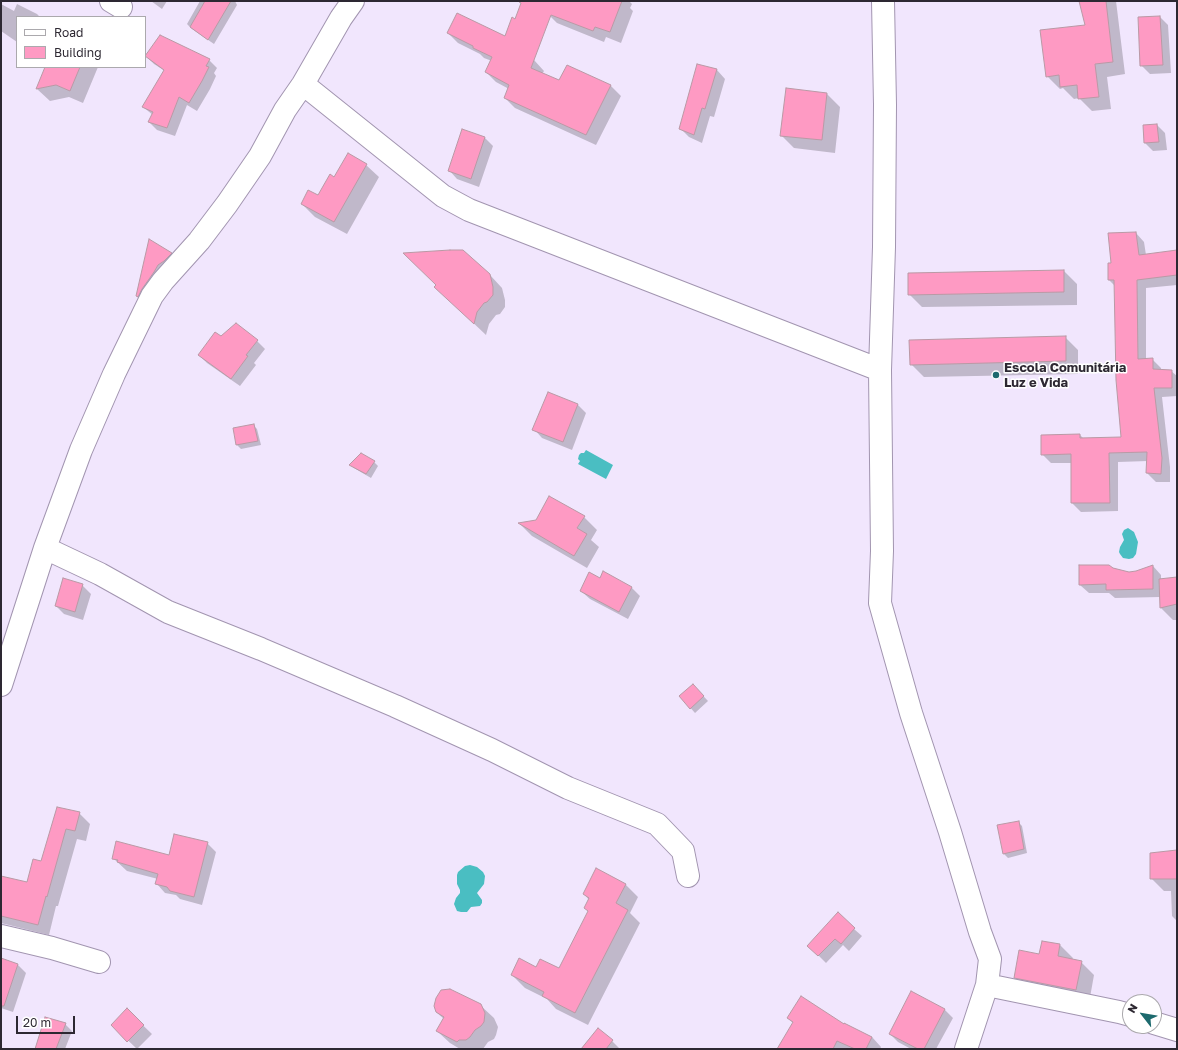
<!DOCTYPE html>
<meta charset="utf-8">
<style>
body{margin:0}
#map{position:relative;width:1178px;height:1050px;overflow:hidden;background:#f1e6fd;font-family:"Golos Text",sans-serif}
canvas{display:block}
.frame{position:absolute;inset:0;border:2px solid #2d2832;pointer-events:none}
.legend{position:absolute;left:16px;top:16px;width:130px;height:52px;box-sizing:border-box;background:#fff;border:1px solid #aba9ad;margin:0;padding:5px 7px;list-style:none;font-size:12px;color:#2d2832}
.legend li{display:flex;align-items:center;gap:8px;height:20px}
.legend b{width:20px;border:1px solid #aba9ad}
.north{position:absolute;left:1122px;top:994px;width:40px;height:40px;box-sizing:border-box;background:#fff;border:1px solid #aba9ad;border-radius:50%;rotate:301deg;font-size:11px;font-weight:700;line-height:16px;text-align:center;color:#2d2832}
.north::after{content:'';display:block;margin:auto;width:14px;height:18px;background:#1d6a6e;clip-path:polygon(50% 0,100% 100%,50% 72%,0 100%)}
.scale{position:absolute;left:16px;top:1016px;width:59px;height:18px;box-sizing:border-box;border:2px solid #2d2832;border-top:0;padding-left:5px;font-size:12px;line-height:14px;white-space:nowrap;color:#2d2832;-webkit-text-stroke:3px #fff;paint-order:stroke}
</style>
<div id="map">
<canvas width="1178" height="1050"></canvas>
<div class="frame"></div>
<ul class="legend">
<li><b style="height:5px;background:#fff"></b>Road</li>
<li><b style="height:11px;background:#fe9ac3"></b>Building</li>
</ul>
<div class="north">N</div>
<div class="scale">20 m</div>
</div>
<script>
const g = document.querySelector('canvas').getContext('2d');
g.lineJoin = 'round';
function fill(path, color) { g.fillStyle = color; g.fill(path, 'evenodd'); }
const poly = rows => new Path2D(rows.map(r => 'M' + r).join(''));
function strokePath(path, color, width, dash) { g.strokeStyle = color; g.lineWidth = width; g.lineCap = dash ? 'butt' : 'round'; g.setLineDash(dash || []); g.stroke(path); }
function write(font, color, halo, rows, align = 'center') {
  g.font = font + ' "Golos Text",sans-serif'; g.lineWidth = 3; g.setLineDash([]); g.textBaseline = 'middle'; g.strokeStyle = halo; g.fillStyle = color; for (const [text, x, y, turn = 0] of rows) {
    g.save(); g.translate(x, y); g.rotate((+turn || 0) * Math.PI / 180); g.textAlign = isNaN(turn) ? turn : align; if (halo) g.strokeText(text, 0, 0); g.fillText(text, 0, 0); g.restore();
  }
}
fill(poly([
 [586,450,613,465,606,479,578,464,580,461,578,459,579,455,581,453,584,453],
 [1128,528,1134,532,1138,542,1136,554,1133,558,1129,559,1123,558,1120,554,1119,552,1120,547,1124,540,1122,534,1124,530],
 [470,865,477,867,483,872,485,876,484,884,477,893,482,900,482,903,480,906,471,907,467,912,461,912,457,911,454,904,456,898,460,893,460,890,457,884,457,875,458,872,465,866]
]), '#4abec2');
fill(poly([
 [151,1,167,1,162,9],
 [200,1,235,1,237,5,214,44,192,29,187,24],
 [550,1,629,1,632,4,630,8,633,11,621,43,606,37,604,42,557,23,546,12],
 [1080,1,1116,1,1125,74,1107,77,1111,109,1092,111,1079,98,1074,99,1063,88,1060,89,1047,76,1086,26],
 [1,4,14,11,17,4,37,14,40,17,17,17,17,42,1,31],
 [1160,17,1168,25,1171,73,1150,74,1141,65],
 [448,33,534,60,544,71,542,74,559,82,568,66,611,86,621,96,596,145,515,108,505,98,509,89,496,82,486,72,492,61,484,58,480,54,458,43],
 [146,56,209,60,217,68,214,73,216,76,210,89,197,111,187,105,175,136,157,130,149,122,153,115,143,107,165,71,154,64],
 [46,67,98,67,83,103,69,97,50,101,37,89],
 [717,70,725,79,714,117,710,116,702,143,689,137,680,128],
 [787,89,827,94,840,107,835,153,794,148,781,135],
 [1157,125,1165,133,1167,150,1153,151,1145,143],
 [485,138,493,146,479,187,457,179,449,170],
 [366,165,379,177,347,234,315,217,302,204,318,196,335,179],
 [1136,233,1144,242,1146,255,1177,251,1177,285,1146,288,1146,360,1152,359,1161,368,1161,371,1171,371,1177,376,1177,396,1162,397,1170,467,1170,482,1156,482,1147,473,1148,461,1118,462,1118,511,1081,512,1072,503,1072,463,1051,463,1042,454,1080,435,1084,439,1122,438,1115,286,1109,280,1112,264],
 [149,241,171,254,175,257,141,300,137,296],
 [1064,271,1077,284,1077,305,922,307,909,294],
 [490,275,502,288,505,300,505,307,500,314,496,315,489,324,486,335,448,299],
 [1065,337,1078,350,1078,374,924,377,911,364],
 [221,338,257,341,265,349,254,363,256,365,240,386,207,363,199,355],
 [548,393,578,405,586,413,572,450,542,438,534,429],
 [253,425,257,429,261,445,241,449,237,445,234,429],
 [374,462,378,466,371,478,354,468,351,465],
 [584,517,597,530,591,540,599,547,587,568,532,536,520,524,537,521],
 [1153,566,1161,575,1161,580,1177,578,1177,620,1173,620,1161,608,1160,597,1115,598,1109,593,1089,593,1080,585,1113,569,1129,573,1136,572],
 [601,579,631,587,640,596,628,619,590,599,581,591],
 [82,585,91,594,83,620,64,614,56,606],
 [693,685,708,701,695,713,680,696],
 [57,808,79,813,90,824,86,841,77,839,58,906,56,906,49,935,1,923,1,877,28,883,42,862],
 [1018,822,1022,826,1027,853,1008,858,1004,854,998,826],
 [207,843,216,852,202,905,180,899,176,895,165,893,157,884,158,879,127,871,113,858,169,856],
 [1177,851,1177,921,1172,916,1171,891,1164,891,1151,878],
 [625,884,638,897,630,913,640,923,588,1025,556,1009,547,999,525,988,512,975,537,968,559,969,589,912,585,908,589,900,584,894],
 [854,929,862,936,849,951,843,945,826,963,809,946],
 [1060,945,1073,958,1072,960,1081,962,1094,975,1089,1003,1028,990,1015,977,1040,955],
 [1,961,18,965,26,973,13,1012,1,1008],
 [480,1005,494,1018,498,1027,496,1035,494,1039,488,1042,483,1049,460,1049,450,1043,437,1031,444,1019,436,1012],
 [944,1009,953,1018,936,1049,911,1049,898,1042,890,1034],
 [127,1010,152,1034,137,1049,112,1025],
 [788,1018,845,1024,872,1037,881,1047,880,1049,778,1049,793,1023],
 [65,1024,72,1031,65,1049,37,1049],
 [598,1029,612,1041,620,1049,582,1049]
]), '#0003');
const building = poly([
 [205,1,231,1,208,40,190,27,205,1],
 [519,1,622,1,610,32,595,27,593,31,551,15,531,68,559,80,567,65,611,85,586,135,504,98,509,85,485,72,492,57,473,48,473,46,447,33,457,13,505,36,512,17,515,19,521,3,519,2,519,1],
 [1079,1,1106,1,1113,62,1095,64,1099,97,1078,99,1077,85,1060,87,1059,75,1046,77,1040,30,1085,25,1079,1],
 [1160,16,1163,65,1140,66,1138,17,1160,16],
 [160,35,210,59,206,66,209,67,202,81,189,103,179,97,167,128,148,122,153,112,142,107,164,70,145,56,160,35],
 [697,64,717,69,705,109,702,108,694,135,679,129,697,64],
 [45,67,80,67,70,91,56,85,36,89,45,67],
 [786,88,827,93,822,140,780,136,786,88],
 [1157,124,1159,142,1144,143,1143,125,1157,124],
 [462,129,485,137,471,179,448,171,462,129],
 [348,153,367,164,334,222,301,204,308,190,318,195,330,174,334,177,348,153],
 [1136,232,1139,255,1177,250,1177,275,1137,280,1138,359,1153,358,1153,369,1172,370,1172,388,1154,388,1162,458,1161,474,1146,473,1147,452,1109,453,1110,503,1071,503,1071,454,1041,455,1041,435,1080,434,1080,438,1121,437,1116,380,1114,280,1108,280,1108,263,1111,263,1108,233,1136,232],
 [149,239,172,253,164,261,158,265,154,272,142,289,138,297,136,296,149,239],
 [450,250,463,250,490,274,493,287,493,295,487,302,484,303,477,312,474,324,434,287,436,285,403,253,450,250],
 [1064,270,1064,292,908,295,908,273,1064,270],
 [236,323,258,340,246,355,248,356,231,379,198,355,215,332,221,336,236,323],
 [1066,336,1066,361,910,365,909,340,1066,336],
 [548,392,578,404,563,442,532,430,548,392],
 [254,424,258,441,236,445,233,428,254,424],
 [361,453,375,461,366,474,349,465,361,453],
 [549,496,585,516,577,528,587,534,574,556,518,523,536,520,549,496],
 [1079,565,1109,565,1113,568,1129,572,1136,571,1153,565,1153,589,1106,590,1106,584,1079,585,1079,565],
 [603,571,632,587,619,612,580,591,589,572,600,578,603,571],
 [1177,577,1177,604,1160,608,1159,579,1177,577],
 [63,578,83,584,75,612,55,606,63,578],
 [693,684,704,696,690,709,679,696,693,684],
 [57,807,80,812,75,831,66,829,47,897,46,896,38,925,1,916,1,876,27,882,33,859,41,861,57,807],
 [1019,821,1024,849,1003,854,997,825,1019,821],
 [174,834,208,842,194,897,170,891,167,887,155,884,158,874,117,862,118,860,112,859,116,841,169,855,174,834],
 [1177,850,1177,879,1150,879,1150,853,1177,850],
 [596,868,626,884,616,903,628,910,575,1013,542,996,544,992,511,975,519,958,536,967,540,959,559,968,588,911,584,908,589,898,583,894,596,868],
 [838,912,855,928,841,944,835,939,818,956,807,946,838,912],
 [1042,941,1060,944,1058,956,1082,961,1076,990,1014,978,1019,950,1039,954,1042,941],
 [1,958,18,964,4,1006,1,1006,1,958],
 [450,989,481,1004,485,1013,484,1022,481,1026,475,1030,470,1037,466,1040,459,1040,457,1042,436,1031,444,1017,436,1012,434,1006,436,998,441,990,450,989],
 [911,991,945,1009,924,1049,918,1049,889,1034,911,991],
 [801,996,844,1024,844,1023,872,1037,866,1049,855,1049,837,1041,833,1049,777,1049,793,1022,787,1018,801,996],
 [127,1008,144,1025,127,1042,111,1025,127,1008],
 [45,1017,66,1023,56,1049,35,1049,45,1017],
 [598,1028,613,1040,606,1049,581,1049,598,1028]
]);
fill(building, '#fe9ac3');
strokePath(building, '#b999a5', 1);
const minor = poly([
 [111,1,121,7],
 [883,1,885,105,884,247,880,370,882,551,880,603,911,713,950,832,980,932,990,959,987,985,966,1049],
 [303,84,443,196,469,210,880,370],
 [45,548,100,574,168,612,261,649,395,706,492,750,568,788,657,824,683,851,688,876],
 [1,685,45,548,81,450,114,374,152,296,163,281,199,241,227,204,260,156,285,110,303,84,341,18,353,1],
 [1,936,52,948,99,962],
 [987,985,1119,1012,1130,1015],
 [1154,1023,1177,1030]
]);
strokePath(minor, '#a295b0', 24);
strokePath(minor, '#fff', 22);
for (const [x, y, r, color] of [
 [996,375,4,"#1d6a6e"]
]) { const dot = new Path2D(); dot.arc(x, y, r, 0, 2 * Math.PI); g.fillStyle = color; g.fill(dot); strokePath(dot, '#fff', 1.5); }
write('bold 13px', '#2d2832', '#fff', [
 ["Escola Comunitária",1004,368],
 ["Luz e Vida",1004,383]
], 'left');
</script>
